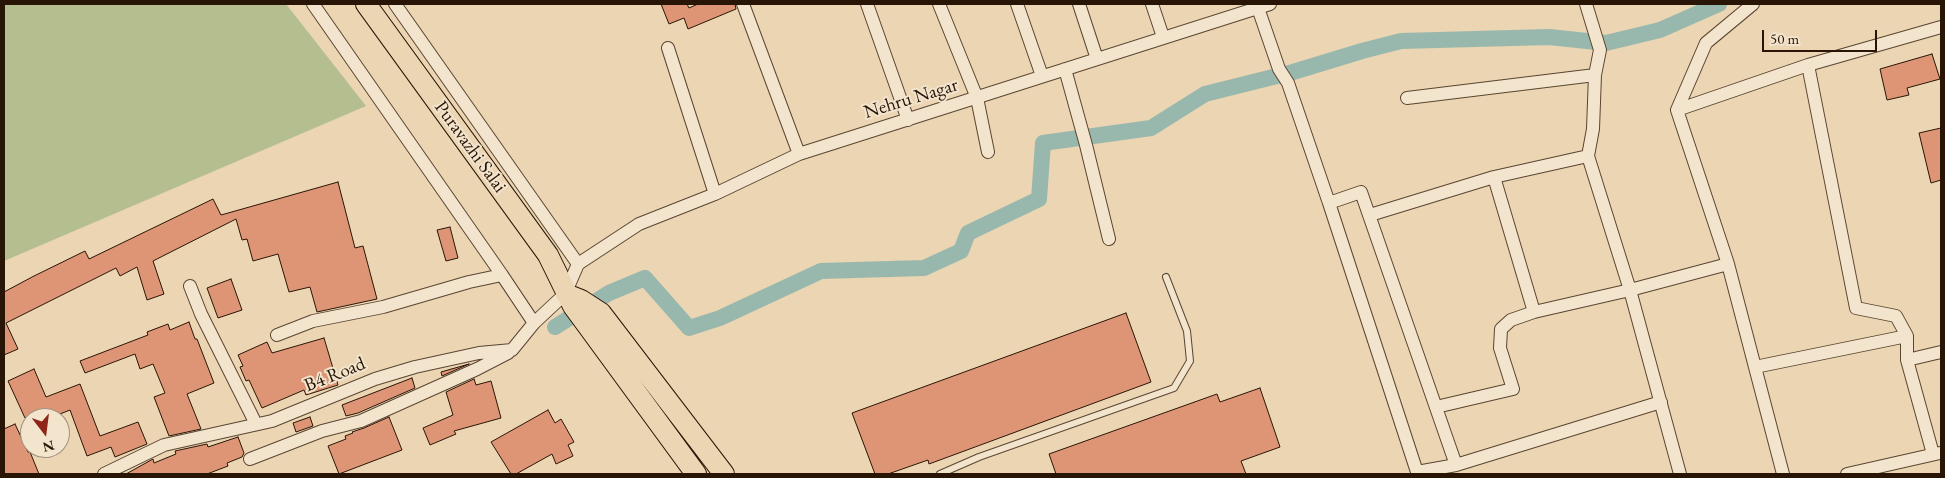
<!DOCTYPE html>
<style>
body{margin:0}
#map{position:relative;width:1945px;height:478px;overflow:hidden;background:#ebd5b2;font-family:"EB Garamond",serif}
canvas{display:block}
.frame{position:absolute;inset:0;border:5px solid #291506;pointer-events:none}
.north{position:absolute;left:20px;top:408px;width:50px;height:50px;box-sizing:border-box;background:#f2e4cd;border:1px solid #a2917d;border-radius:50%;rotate:165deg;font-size:14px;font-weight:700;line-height:20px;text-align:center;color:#291506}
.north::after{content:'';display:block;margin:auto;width:18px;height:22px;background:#8f2418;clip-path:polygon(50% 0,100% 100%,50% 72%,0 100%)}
.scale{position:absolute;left:1762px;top:30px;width:115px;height:22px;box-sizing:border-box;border:2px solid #291506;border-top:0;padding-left:6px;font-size:15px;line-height:18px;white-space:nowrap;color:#291506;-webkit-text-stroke:4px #f2e4cd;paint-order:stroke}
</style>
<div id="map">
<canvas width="1945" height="478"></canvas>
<div class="frame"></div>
<div class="north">N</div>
<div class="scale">50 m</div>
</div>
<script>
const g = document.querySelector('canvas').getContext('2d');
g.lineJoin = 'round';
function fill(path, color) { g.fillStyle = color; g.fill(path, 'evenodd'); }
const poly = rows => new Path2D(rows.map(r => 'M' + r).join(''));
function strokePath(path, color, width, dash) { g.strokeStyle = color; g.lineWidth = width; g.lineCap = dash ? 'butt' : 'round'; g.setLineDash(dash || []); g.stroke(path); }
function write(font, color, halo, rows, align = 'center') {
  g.font = font + ' "EB Garamond",serif'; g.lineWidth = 4; g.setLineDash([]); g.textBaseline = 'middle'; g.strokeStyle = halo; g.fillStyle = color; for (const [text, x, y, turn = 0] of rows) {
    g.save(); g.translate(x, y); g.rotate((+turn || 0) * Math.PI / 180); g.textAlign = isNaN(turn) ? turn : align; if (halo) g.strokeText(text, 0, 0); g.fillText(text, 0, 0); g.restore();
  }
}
fill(poly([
 [4,4,286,4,366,106,4,261]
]), '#b5be8e');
strokePath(poly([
 [555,327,609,293,645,278,689,328,720,318,821,271,924,268,961,251,968,233,1039,199,1043,143,1151,128,1205,94,1293,72,1362,51,1401,41,1549,37,1606,43,1660,30,1719,4]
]), '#98b8ae', 16);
const building = poly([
 [661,4,687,4,689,8,698,4,735,4,736,9,688,29,684,18,669,24,661,4],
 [1932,54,1940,79,1907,88,1909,95,1887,100,1880,69,1932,54],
 [1941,128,1941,180,1931,183,1919,133,1941,128],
 [338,182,355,248,363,246,377,299,317,312,310,287,289,292,278,254,253,261,247,239,242,240,236,219,153,261,164,294,147,300,137,267,120,276,116,268,6,323,18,349,4,355,4,292,34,276,85,251,89,259,213,199,221,215,338,182],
 [450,227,458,258,446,261,437,230,450,227],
 [231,279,242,310,218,318,207,288,231,279],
 [1126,313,1151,382,929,464,928,460,888,474,875,474,852,413,1126,313],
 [189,322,195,339,197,339,214,383,187,394,201,429,169,436,154,397,165,393,153,364,140,369,135,354,85,373,80,361,148,335,147,332,168,324,170,330,189,322],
 [324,338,338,385,306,395,304,390,262,408,249,380,246,381,240,367,243,366,238,355,267,342,272,353,324,338],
 [469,364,442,376,441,372,469,364],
 [34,369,46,397,80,384,100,436,138,422,147,444,115,457,111,447,87,456,70,410,50,418,25,418,8,381,34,369],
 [412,378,415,388,358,413,346,416,342,405,412,378],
 [474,379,476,385,491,381,501,418,454,431,456,434,430,445,423,428,453,415,446,392,474,379],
 [1260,388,1280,447,1241,461,1246,474,1056,474,1049,454,1217,394,1220,402,1260,388],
 [548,410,555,423,561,419,574,442,568,445,573,456,556,464,552,454,516,474,511,474,491,442,548,410],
 [310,417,313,426,296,432,293,423,310,417],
 [389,417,402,450,339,474,328,446,346,439,345,436,353,433,352,432,364,428,389,417],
 [15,424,28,452,30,452,39,474,4,474,4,429,15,424],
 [238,437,244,453,242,457,227,463,228,466,207,474,126,474,153,459,154,463,176,454,175,451,207,444,208,447,238,437]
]);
fill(building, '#de9575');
strokePath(building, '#291506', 1);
const lane = poly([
 [940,474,979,457,1174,388,1190,361,1187,331,1166,277]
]);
const street = poly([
 [313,4,502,275],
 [395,4,578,264],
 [743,4,799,154],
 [867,4,908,120],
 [939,4,977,98,988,152],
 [1017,4,1042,76],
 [1079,4,1097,59],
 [1152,4,1163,37],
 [1586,4,1600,50,1595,75,1593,129,1588,156,1494,177,1534,312,1630,290,1728,264],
 [1753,4,1706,43,1677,110,1728,264,1783,474],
 [1258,8,1279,69,1288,83,1329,203,1361,192,1456,465,1661,402],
 [668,48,715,194],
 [1808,65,1856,308,1896,316,1907,336,1907,360],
 [1065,69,1086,145,1109,239],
 [1407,98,1595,75],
 [1677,110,1808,65,1941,27],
 [1588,156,1630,290,1680,474],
 [1329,203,1417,472,1456,465],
 [1370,215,1494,177],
 [578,264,639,224,715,194,799,154,1270,4],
 [190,286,201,314,256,424],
 [277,335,313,321,383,307,469,282,502,275,534,323],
 [1755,367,1907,336],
 [1436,407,1513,389,1500,348,1501,329,1511,320,1534,312],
 [1933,454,1907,360,1941,352],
 [250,459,322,431,361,421,477,369,508,353],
 [104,474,164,445,272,421,375,379,415,367,479,353,512,350,534,323,565,294,578,264],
 [1847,474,1940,453]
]);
const primary = poly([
 [366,4,548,255,573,306,696,474],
 [566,294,581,300,601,313,724,474]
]);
strokePath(lane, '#5a4531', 8);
strokePath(street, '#5a4531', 14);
strokePath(primary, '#291506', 22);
strokePath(lane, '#f2e4cd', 6);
strokePath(street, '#f2e4cd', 12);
strokePath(primary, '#ebd5b2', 20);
write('19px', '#291506', '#f2e4cd', [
 ["Nehru Nagar",911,99,-17],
 ["Puravazhi Salai",470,147,54],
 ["B4 Road",335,375,-22]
]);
</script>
